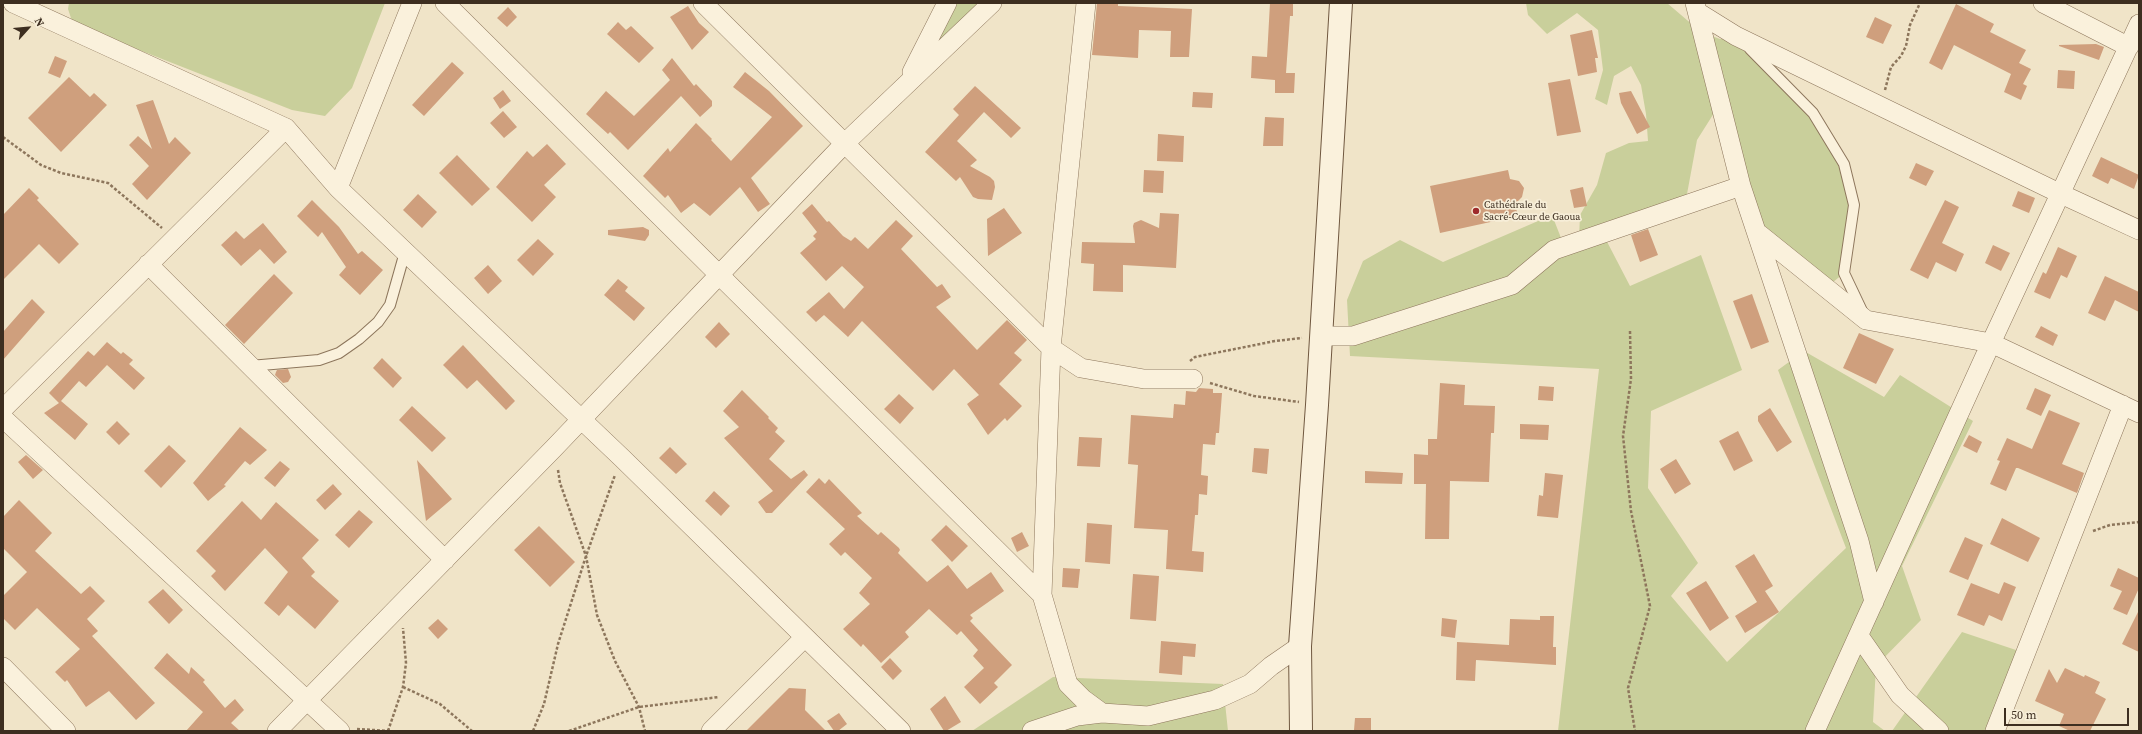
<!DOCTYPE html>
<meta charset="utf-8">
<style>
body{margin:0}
#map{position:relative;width:2142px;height:734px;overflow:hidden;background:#f0e4c8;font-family:"Source Serif 4",serif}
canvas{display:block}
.frame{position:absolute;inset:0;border:4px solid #3d2e20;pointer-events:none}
.north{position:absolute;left:8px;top:8px;width:40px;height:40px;-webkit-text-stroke:3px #f7eed8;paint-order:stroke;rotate:63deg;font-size:11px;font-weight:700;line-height:16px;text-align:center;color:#3d2e20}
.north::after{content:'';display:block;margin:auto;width:14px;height:18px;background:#3d2e20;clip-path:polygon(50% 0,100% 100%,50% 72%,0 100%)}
.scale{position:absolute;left:2004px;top:708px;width:125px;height:18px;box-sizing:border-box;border:2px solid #3d2e20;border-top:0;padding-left:5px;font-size:12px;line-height:14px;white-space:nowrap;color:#3d2e20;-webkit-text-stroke:3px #f7eed8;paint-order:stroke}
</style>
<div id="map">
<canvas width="2142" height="734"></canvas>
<div class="frame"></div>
<div class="north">N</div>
<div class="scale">50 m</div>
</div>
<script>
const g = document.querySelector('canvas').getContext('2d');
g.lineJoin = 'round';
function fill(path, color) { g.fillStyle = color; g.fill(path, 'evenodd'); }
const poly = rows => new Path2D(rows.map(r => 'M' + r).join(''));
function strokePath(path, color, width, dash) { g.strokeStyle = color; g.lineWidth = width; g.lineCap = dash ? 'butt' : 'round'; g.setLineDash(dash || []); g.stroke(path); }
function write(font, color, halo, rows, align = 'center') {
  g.font = font + ' "Source Serif 4",serif'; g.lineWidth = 3.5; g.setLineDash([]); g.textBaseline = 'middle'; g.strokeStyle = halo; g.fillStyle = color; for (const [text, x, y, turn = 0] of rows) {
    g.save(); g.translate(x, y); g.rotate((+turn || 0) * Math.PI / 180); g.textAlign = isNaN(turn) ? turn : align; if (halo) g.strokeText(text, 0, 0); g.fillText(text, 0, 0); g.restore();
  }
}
fill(poly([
 [69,3,385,3,352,88,325,116,292,110,73,24,68,9],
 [949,3,992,3,906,84],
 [1526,3,1667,3,1701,32,1720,39,1736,36,1813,113,1844,164,1854,205,1844,273,1826,288,1759,234,1721,102,1697,140,1687,194,1672,210,1603,234,1630,286,1701,255,1742,370,1651,411,1648,488,1698,563,1671,596,1727,662,1846,548,1778,370,1804,351,1884,397,1900,375,1973,421,1902,566,1921,620,1876,666,1873,722,1885,731,1558,731,1599,369,1350,356,1347,300,1363,261,1400,240,1443,262,1552,215,1563,243,1579,239,1580,215,1597,185,1606,153,1629,143,1648,141,1646,114,1641,85,1631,66,1614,76,1607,105,1595,99,1603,70,1598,30,1577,13,1547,34,1528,15],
 [1962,632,2031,655,2002,731,1892,731],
 [1053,677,1223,684,1228,731,972,731]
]), '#c9cf9b');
fill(poly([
 [1097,3,1118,3,1118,6,1192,9,1189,57,1170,57,1171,31,1139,30,1138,58,1092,55],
 [1270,3,1293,3,1293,16,1290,16,1286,73,1295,73,1294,93,1275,93,1275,80,1251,78,1252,56,1267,57],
 [1956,4,1994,24,1990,32,2026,50,2019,63,2031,69,2023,84,2027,86,2021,100,2004,92,2011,74,1954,45,1942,70,1929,63],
 [688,6,699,23,709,32,692,50,670,17],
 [508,7,517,17,507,27,497,18],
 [1875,17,1892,25,1883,44,1866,37],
 [618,22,626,30,631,26,654,48,639,63,607,34],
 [1592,30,1598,58,1595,58,1597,72,1578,76,1570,35],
 [2096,44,2104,47,2099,60,2059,46,2059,45],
 [55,56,67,61,60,78,48,73],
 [672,58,694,86,696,84,712,101,712,106,700,117,681,96,628,150,610,132,608,134,586,114,606,91,634,116,670,80,662,70],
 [452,62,464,73,424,116,412,105],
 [2058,70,2075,71,2074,89,2057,88],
 [745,72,769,91,803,126,751,178,770,204,758,212,740,187,710,216,694,203,681,213,668,195,665,198,643,176,668,148,670,152,696,123,712,139,711,140,731,161,772,117,733,87],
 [69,77,90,97,94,93,107,105,61,152,28,118],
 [1570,79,1581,132,1557,136,1548,83],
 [975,86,1021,128,1011,138,984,112,957,141,977,160,970,166,990,177,994,181,995,187,992,200,978,199,973,197,960,177,956,181,925,152,959,115,953,109],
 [503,90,511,101,500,109,493,98],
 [1631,91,1650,127,1637,134,1621,103,1619,93],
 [1193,92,1213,93,1212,108,1192,107],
 [153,100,169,144,175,137,191,153,147,200,132,184,149,166,129,145,138,136,152,149,136,105],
 [503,111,517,127,504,138,490,123],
 [1265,117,1284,118,1283,146,1263,146],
 [1158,134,1184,136,1183,162,1157,161],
 [547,144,566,164,544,185,556,197,532,222,496,187,527,151,533,157],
 [457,155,490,189,472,206,439,173],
 [2101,157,2139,175,2134,189,2111,178,2108,184,2092,176],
 [1916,163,1934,171,1926,186,1909,178],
 [1144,170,1164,171,1163,193,1143,192],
 [1508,170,1510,179,1519,181,1524,188,1522,197,1515,204,1518,216,1440,233,1430,186],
 [1583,187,1587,206,1574,208,1570,190],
 [29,188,39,198,37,200,79,244,59,264,39,244,3,280,3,215],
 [2018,191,2035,198,2029,213,2012,206],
 [418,194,437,212,422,228,403,210],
 [312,200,339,227,358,254,362,251,383,270,360,295,339,275,346,267,322,232,318,237,297,216],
 [1945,200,1959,207,1942,243,1964,254,1956,272,1936,262,1928,279,1910,270],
 [812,204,827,222,829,221,843,236,851,241,855,237,868,249,896,220,913,236,901,249,937,287,942,284,951,297,936,307,977,350,1007,320,1027,340,1014,353,1022,360,999,384,1022,406,1007,421,1005,418,988,435,967,404,979,395,954,369,933,391,862,321,848,337,824,315,816,322,806,312,829,292,844,309,864,287,842,266,826,281,800,253,816,239,813,236,817,232,802,213],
 [1004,208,1022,233,988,256,987,219],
 [1160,213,1179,214,1176,268,1123,265,1123,292,1093,291,1094,264,1081,263,1082,242,1135,243,1133,226,1134,223,1141,220,1159,228],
 [263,223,287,252,274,264,260,249,241,266,221,245,236,231,244,239],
 [643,227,649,230,649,235,645,241,608,235,608,230],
 [1648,229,1658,255,1640,262,1631,235],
 [538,239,554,254,533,276,517,260],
 [1993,245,2010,253,2001,271,1985,263],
 [2058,247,2077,256,2067,278,2061,275,2050,299,2034,292,2043,272,2046,274],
 [488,265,502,281,488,294,474,278],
 [274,274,293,293,244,344,225,325],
 [2105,276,2139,292,2139,312,2115,300,2105,321,2088,313],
 [618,279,628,287,625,291,645,308,634,321,604,295],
 [1752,294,1769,342,1751,349,1733,301],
 [32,299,45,312,3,360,3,332],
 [719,322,730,334,716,348,705,337],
 [2041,326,2058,335,2053,346,2035,337],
 [1859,333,1894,349,1876,384,1843,368],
 [107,342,121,354,123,352,133,360,129,364,145,378,134,390,107,365,86,387,79,381,61,401,88,424,75,440,44,413,59,403,49,393,88,351,94,356],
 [463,345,515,401,506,410,477,380,467,389,443,365],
 [382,358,402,378,393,388,373,368],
 [288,369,291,377,288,382,283,383,275,375,276,372,277,370],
 [1440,383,1465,385,1464,405,1495,406,1494,433,1491,433,1489,482,1450,481,1449,539,1425,539,1426,484,1414,484,1414,454,1428,455,1428,439,1437,439],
 [1539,386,1554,387,1553,401,1538,400],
 [1199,388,1213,389,1213,393,1222,393,1219,433,1216,433,1215,445,1203,444,1201,475,1208,476,1207,495,1199,494,1198,515,1195,515,1192,551,1204,552,1203,572,1166,569,1168,530,1134,528,1138,465,1128,464,1131,415,1173,418,1174,404,1185,405,1186,391,1196,392],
 [2035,388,2051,395,2041,416,2026,409],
 [742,390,769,417,768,418,778,428,775,432,785,441,769,459,791,479,804,470,808,475,772,513,766,513,758,502,773,491,724,438,739,427,723,411],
 [899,394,914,408,900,424,884,409],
 [412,406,446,438,432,452,399,420],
 [1770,408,1792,442,1777,452,1758,421,1758,416],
 [2049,410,2080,423,2062,464,2084,473,2077,493,2018,468,2016,468,2006,491,1990,484,2000,461,1997,460,2007,438,2032,449],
 [117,421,130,434,119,445,106,432],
 [1520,424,1549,425,1548,440,1520,439],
 [240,427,267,450,250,465,245,461,224,485,226,486,208,501,193,483],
 [1738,431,1753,461,1734,471,1719,441],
 [1969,435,1982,442,1977,453,1963,446],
 [1079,437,1102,438,1100,467,1077,466],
 [169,445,186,461,161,488,144,471],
 [670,447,687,464,676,474,659,458],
 [1254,448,1269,449,1267,474,1252,472],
 [26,455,43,470,33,479,18,462],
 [1676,459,1691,484,1675,494,1660,469],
 [417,460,452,499,426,521],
 [280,461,290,469,275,487,264,478],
 [1365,471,1403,473,1402,484,1365,483],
 [1545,473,1563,475,1558,518,1537,516,1539,495,1543,496],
 [819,478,825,484,829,479,862,513,857,516,878,535,881,532,899,548,900,550,898,553,927,582,948,565,967,589,991,572,1004,591,970,615,973,618,970,621,1012,665,994,683,998,687,980,704,964,687,984,668,973,656,978,650,961,631,957,635,929,609,905,632,909,637,881,663,863,644,861,647,843,629,870,604,859,593,872,578,845,552,841,556,829,544,845,529,806,492],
 [333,484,342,494,325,510,316,500],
 [714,491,730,506,721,516,705,501],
 [19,500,52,533,35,551,81,594,90,586,105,601,87,619,98,631,92,636,155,703,136,720,109,691,86,707,67,680,65,682,55,672,80,649,37,608,15,630,3,618,3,596,27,572,3,548,3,517],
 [242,501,261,520,276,502,319,540,302,558,315,572,311,576,339,601,315,629,288,605,279,616,264,603,288,572,265,548,225,591,211,576,216,571,196,551],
 [359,510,373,522,349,548,335,535],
 [2002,518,2040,538,2028,562,1990,544],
 [1087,523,1112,525,1110,564,1085,562],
 [946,525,968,546,952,562,931,540],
 [539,526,575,562,550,587,514,550],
 [1022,532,1029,546,1017,552,1011,538],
 [1965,537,1983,545,1968,580,1949,572],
 [1754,554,1773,586,1765,591,1779,612,1745,633,1735,616,1757,602,1735,566],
 [1063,568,1080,569,1078,588,1062,587],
 [2118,568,2139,578,2139,588,2127,615,2113,609,2122,591,2110,586],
 [1133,574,1159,576,1156,621,1130,619],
 [1706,581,1729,618,1710,631,1686,593],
 [2004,582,2016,587,2002,621,1989,615,1984,626,1957,615,1971,583,1999,594],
 [163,589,183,610,169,624,148,602],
 [2139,610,2139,652,2122,644],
 [1540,616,1554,616,1553,647,1556,647,1556,665,1476,660,1475,681,1456,680,1457,642,1509,645,1510,619,1540,620],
 [1442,618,1457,620,1455,638,1441,636],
 [438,619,448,629,438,639,428,628],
 [1161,641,1196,644,1195,657,1183,656,1182,675,1159,673],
 [167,653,189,674,191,667,205,680,203,682,225,708,235,699,244,710,231,723,240,731,186,731,203,712,154,668],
 [890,658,902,671,893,680,881,667],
 [2065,668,2084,677,2085,675,2100,682,2095,693,2106,699,2090,731,2070,731,2059,726,2064,714,2035,701,2049,669,2057,683],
 [789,688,806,689,805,710,826,731,746,731],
 [945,696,961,722,946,731,944,731,930,709],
 [839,713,847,724,838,731,834,731,827,721],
 [1355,718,1371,718,1371,731,1354,730]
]), '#cf9f7d');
const service = poly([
 [1750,49,1813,113,1844,164,1854,205,1844,273,1863,313],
 [250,366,319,360,339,353,359,339,378,322,390,305,405,252]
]);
const minor = poly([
 [13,3,286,128,338,188,622,458,901,731],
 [445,3,1042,595],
 [703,3,1051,348,1081,368,1144,379,1193,379],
 [1086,3,1051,348,1042,595,1068,684,1083,699,1102,713],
 [1695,3,1741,186,1859,541,1874,602],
 [2043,3,2129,47],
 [1699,13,1736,36,2061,194,2139,230],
 [912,72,947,3],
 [338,188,412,3],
 [1759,234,1866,320,1991,343,2139,413],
 [148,264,445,560],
 [1321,336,1353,336,1512,285,1554,250,1741,186],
 [3,409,286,128],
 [3,418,340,731],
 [1859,636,1900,695,1939,731],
 [3,667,66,731],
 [277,731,554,448,845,143,992,3],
 [711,731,805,637],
 [1032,731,1077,716,1102,713,1148,716,1215,700,1250,684,1271,666,1300,646],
 [1815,731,1991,343,2139,24],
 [1995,731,2123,405]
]);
const secondary = poly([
 [1301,731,1300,646,1317,405,1341,3]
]);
strokePath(service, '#8d765c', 12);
strokePath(minor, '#8d765c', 20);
strokePath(secondary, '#6f573f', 24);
strokePath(poly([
 [1885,90,1891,67,1901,56,1906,46,1910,25,1920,3],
 [3,137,41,165,61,173,108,183,162,228],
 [1630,331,1631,379,1623,436,1631,511,1650,606,1628,688,1635,731],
 [1190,361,1195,357,1275,341,1302,338],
 [1210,383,1254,396,1299,402],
 [558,470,560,483,586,556,597,615,615,661,639,707,645,731],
 [2093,531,2110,525,2139,522],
 [403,687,440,704,472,731],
 [357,729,390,731],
 [388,731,403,687,406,663,403,628],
 [533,731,544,704,558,644,586,556,615,475],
 [569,731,639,707,719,697]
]), '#8d765c', 2.5, [3, 2]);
strokePath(service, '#faf1dc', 10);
strokePath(minor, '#faf1dc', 19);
strokePath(secondary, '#faf1dc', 22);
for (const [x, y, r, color] of [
 [1476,211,4,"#9e2a2b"]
]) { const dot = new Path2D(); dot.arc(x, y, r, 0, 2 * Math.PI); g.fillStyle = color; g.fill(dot); strokePath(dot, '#f7eed8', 1.5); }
write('10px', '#3d2e20', '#f7eed8', [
 ["Cathédrale du",1484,205],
 ["Sacré-Cœur de Gaoua",1484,217]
], 'left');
</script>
